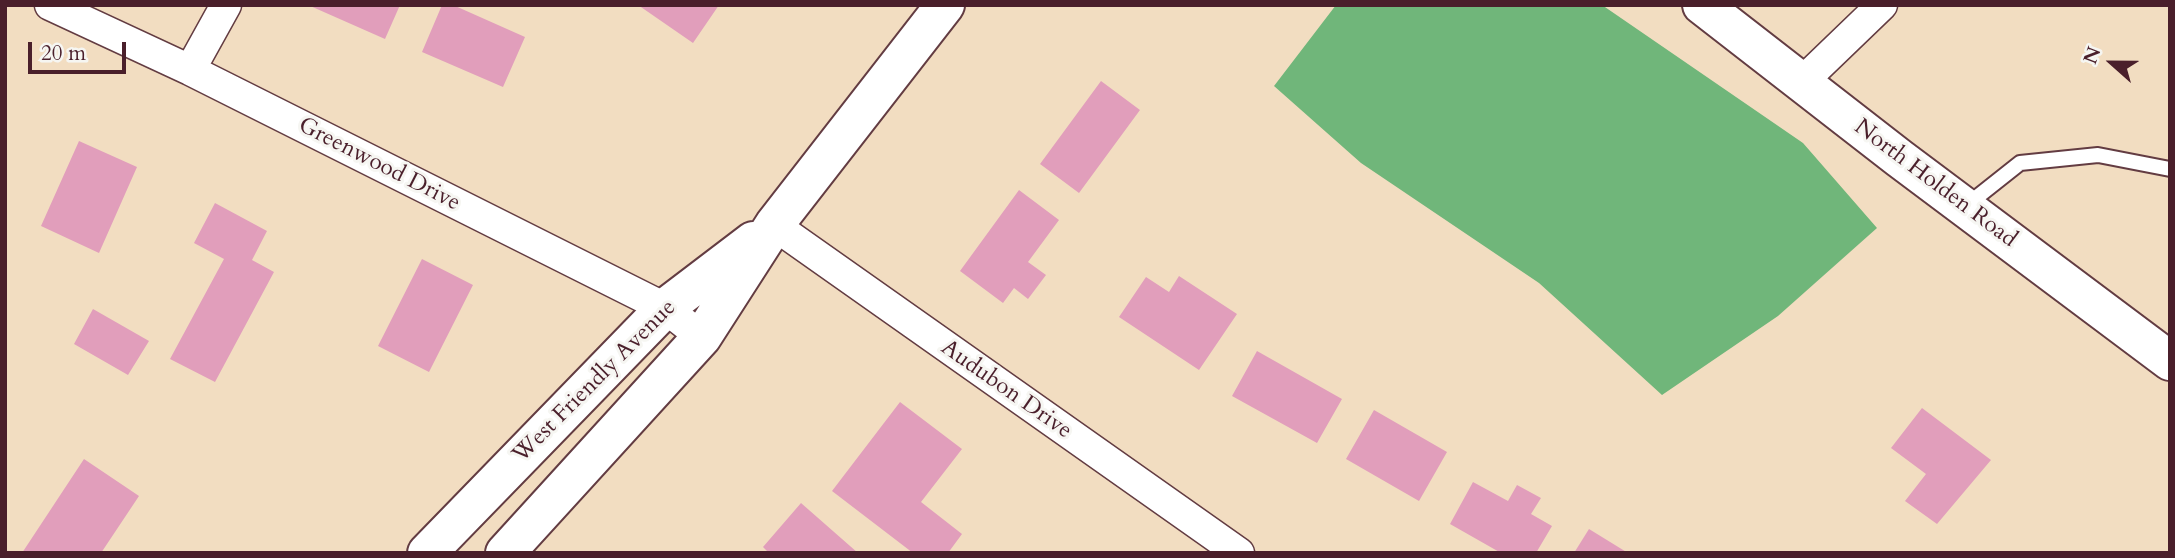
<!DOCTYPE html>
<style>
body{margin:0}
#map{position:relative;width:2175px;height:558px;overflow:hidden;background:#f2ddc1;font-family:Cardo,serif}
canvas{display:block}
.frame{position:absolute;inset:0;border:7px solid #4a1f2b;pointer-events:none}
.north{position:absolute;left:2077px;top:28px;width:70px;height:70px;-webkit-text-stroke:5px #f6f6f2;paint-order:stroke;rotate:291deg;font-size:19px;font-weight:700;line-height:28px;text-align:center;color:#4a1f2b}
.north::after{content:'';display:block;margin:auto;width:24px;height:32px;background:#4a1f2b;clip-path:polygon(50% 0,100% 100%,50% 72%,0 100%)}
.scale{position:absolute;left:28px;top:42px;width:98px;height:32px;box-sizing:border-box;border:4px solid #4a1f2b;border-top:0;padding-left:9px;font-size:21px;line-height:24px;white-space:nowrap;color:#4a1f2b;-webkit-text-stroke:5px #f6f6f2;paint-order:stroke}
</style>
<div id="map">
<canvas width="2175" height="558"></canvas>
<div class="frame"></div>
<div class="north">N</div>
<div class="scale">20 m</div>
</div>
<script>
const g = document.querySelector('canvas').getContext('2d');
g.lineJoin = 'round';
function fill(path, color) { g.fillStyle = color; g.fill(path, 'evenodd'); }
const poly = rows => new Path2D(rows.map(r => 'M' + r).join(''));
function strokePath(path, color, width, dash) { g.strokeStyle = color; g.lineWidth = width; g.lineCap = dash ? 'butt' : 'round'; g.setLineDash(dash || []); g.stroke(path); }
function write(font, color, halo, rows, align = 'center') {
  g.font = font + ' Cardo,serif'; g.lineWidth = 6; g.setLineDash([]); g.textBaseline = 'middle'; g.strokeStyle = halo; g.fillStyle = color; for (const [text, x, y, turn = 0] of rows) {
    g.save(); g.translate(x, y); g.rotate((+turn || 0) * Math.PI / 180); g.textAlign = isNaN(turn) ? turn : align; if (halo) g.strokeText(text, 0, 0); g.fillText(text, 0, 0); g.restore();
  }
}
fill(poly([
 [1336,5,1602,5,1803,143,1877,228,1778,316,1662,395,1539,283,1361,163,1274,86]
]), '#70b67a');
fill(poly([
 [308,5,400,5,385,39],
 [442,5,453,5,525,37,503,87,422,52],
 [638,5,719,5,693,43],
 [1101,81,1140,110,1079,193,1040,164],
 [79,141,137,167,99,253,41,226],
 [1019,190,1059,220,1028,262,1046,275,1028,299,1014,288,1003,303,960,271],
 [215,203,267,231,252,260,274,272,215,382,170,359,224,259,194,243],
 [422,259,473,285,429,372,378,346],
 [1179,276,1237,314,1199,370,1119,317,1146,277,1169,292],
 [93,309,149,341,128,375,74,344],
 [1257,351,1342,399,1317,443,1232,396],
 [900,402,962,449,921,502,962,534,948,553,913,553,832,491],
 [1922,408,1991,460,1937,524,1905,501,1926,474,1891,448],
 [1374,410,1447,452,1419,501,1346,459],
 [84,459,139,496,101,553,22,553],
 [1473,482,1508,501,1517,485,1541,498,1531,514,1552,526,1536,553,1501,553,1450,524],
 [801,503,858,553,769,553,763,547],
 [1589,529,1628,553,1574,553]
]), '#e19ebb');
const service = poly([
 [1967,205,2020,163,2098,155,2170,169]
]);
const minor = poly([
 [50,5,190,70,665,308,702,337],
 [190,70,226,5],
 [1802,82,1882,5],
 [774,225,1239,553]
]);
const secondary = poly([
 [1702,5,1899,158,2170,361],
 [427,553,665,308,753,241],
 [505,553,702,337,774,225,945,5]
]);
strokePath(service, '#633c42', 18);
strokePath(minor, '#633c42', 33);
strokePath(secondary, '#633c42', 42);
strokePath(service, '#fff', 14);
strokePath(minor, '#fff', 30);
strokePath(secondary, '#fff', 38);
write('23px', '#4a1f2b', '#f6f6f2', [
 ["Greenwood Drive",379,165,27],
 ["North Holden Road",1935,184,37],
 ["West Friendly Avenue",595,382,-45],
 ["Audubon Drive",1006,390,35]
]);
</script>
